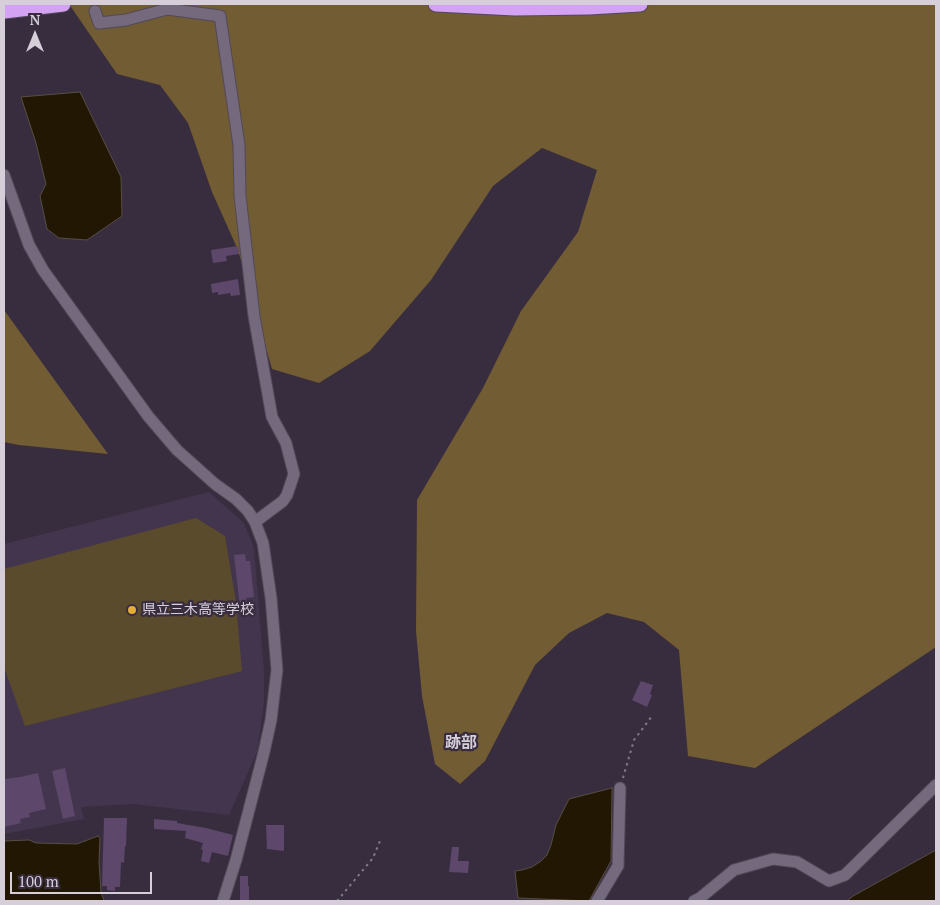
<!DOCTYPE html>
<meta charset="utf-8">
<style>
body{margin:0}
#map{position:relative;width:940px;height:905px;overflow:hidden;background:#382d3f;font-family:"PT Serif",serif}
canvas{display:block}
.frame{position:absolute;inset:0;border:5px solid #d6cfda;pointer-events:none}
.north{position:absolute;left:10px;top:10px;width:50px;height:50px;-webkit-text-stroke:4px #382d3f;paint-order:stroke;rotate:0deg;font-size:14px;font-weight:700;line-height:20px;text-align:center;color:#d6cfda}
.north::after{content:'';display:block;margin:auto;width:18px;height:22px;background:#d6cfda;clip-path:polygon(50% 0,100% 100%,50% 72%,0 100%)}
.scale{position:absolute;left:10px;top:872px;width:142px;height:22px;box-sizing:border-box;border:2px solid #d6cfda;border-top:0;padding-left:6px;font-size:15px;line-height:18px;white-space:nowrap;color:#d6cfda;-webkit-text-stroke:4px #382d3f;paint-order:stroke}
</style>
<div id="map">
<canvas width="940" height="905"></canvas>
<div class="frame"></div>
<div class="north">N</div>
<div class="scale">100 m</div>
</div>
<script>
const g = document.querySelector('canvas').getContext('2d');
g.lineJoin = 'round';
function fill(path, color) { g.fillStyle = color; g.fill(path, 'evenodd'); }
const poly = rows => new Path2D(rows.map(r => 'M' + r).join(''));
function strokePath(path, color, width, dash) { g.strokeStyle = color; g.lineWidth = width; g.lineCap = dash ? 'butt' : 'round'; g.setLineDash(dash || []); g.stroke(path); }
function write(font, color, halo, rows, align = 'center') {
  g.font = font + ' "PT Serif","Noto Sans JP",serif'; g.lineWidth = 4.5; g.setLineDash([]); g.textBaseline = 'middle'; g.strokeStyle = halo; g.fillStyle = color; for (const [text, x, y, turn = 0] of rows) {
    g.save(); g.translate(x, y); g.rotate((+turn || 0) * Math.PI / 180); g.textAlign = isNaN(turn) ? turn : align; if (halo) g.strokeText(text, 0, 0); g.fillText(text, 0, 0); g.restore();
  }
}
fill(poly([
 [209,492,244,523,254,548,264,671,264,702,257,752,229,815,133,804,81,807,84,819,4,834,4,544]
]), '#43354d');
fill(poly([
 [196,518,225,536,236,602,242,671,25,726,4,667,4,569]
]), '#5a4b2d');
fill(poly([
 [69,4,936,4,936,647,755,768,688,756,679,650,644,622,607,613,569,633,535,665,485,761,460,784,435,764,422,696,416,631,417,500,483,388,521,311,578,232,597,170,542,148,493,186,431,280,370,351,319,383,272,369,238,250,212,192,188,123,160,85,117,74],
 [4,310,108,454,19,445,4,442]
]), '#725c34');
const water = poly([
 [80,92,121,177,122,216,87,240,59,238,47,229,40,196,46,184,36,143,21,97,80,92],
 [612,788,611,861,589,901,518,898,515,871,522,870,532,867,541,861,547,855,551,845,556,825,569,799,612,788],
 [98,836,100,838,99,862,101,892,104,901,4,901,4,841,29,840,36,843,77,844,98,836],
 [936,850,936,901,847,901,853,896,936,850]
]);
fill(water, '#211703');
strokePath(water, '#574e44', 1);
fill(poly([
 [238,246,239,254,226,256,227,261,213,263,211,250],
 [238,279,240,295,231,296,230,293,218,295,218,292,212,293,211,284],
 [245,554,246,561,250,561,254,597,246,598,248,615,241,616,234,555],
 [641,681,653,685,650,694,652,695,647,707,632,700],
 [65,768,75,816,63,819,52,771],
 [38,773,46,809,29,813,30,817,20,819,21,823,4,827,4,779,20,777],
 [104,818,127,818,126,846,125,846,124,863,121,862,120,887,115,887,115,891,107,890,107,886,102,886],
 [154,819,177,821,177,823,206,828,233,835,228,856,212,852,209,863,201,861,203,850,201,849,203,843,185,838,186,831,154,829],
 [266,825,284,825,284,851,267,849],
 [452,847,459,847,458,861,469,861,468,873,449,872],
 [240,876,248,876,248,886,249,886,249,901,240,901]
]), '#5d476b');
const minor = poly([
 [95,11,99,23,126,20,167,9,220,16,239,145,240,196,254,316,272,417,286,443,294,474,287,495,283,501,255,522],
 [4,175,29,245,43,270,148,416,177,450,215,484,236,499,248,511,255,522,263,543,271,598,277,670,271,720,264,752,236,860,223,901],
 [597,901,618,866,620,788],
 [694,901,700,898,734,870,773,859,797,862,829,881,845,875,936,785]
]);
const highway = poly([
 [436,4,515,8,589,7,640,4],
 [4,11,63,4]
]);
strokePath(minor, '#524958', 13);
strokePath(highway, '#524958', 17);
strokePath(poly([
 [623,778,634,740,652,716],
 [337,901,373,858,380,841]
]), '#827987', 2, [2.5, 4]);
strokePath(minor, '#74697d', 11);
strokePath(highway, '#d3a2f2', 15);
for (const [x, y, r, color] of [
 [132,610,5,"#e5ad35"]
]) { const dot = new Path2D(); dot.arc(x, y, r, 0, 2 * Math.PI); g.fillStyle = color; g.fill(dot); strokePath(dot, '#382d3f', 2); }
write('14px', '#d6cfda', '#382d3f', [
 ["県立三木高等学校",142,610]
], 'left');
write('bold 16px', '#d6cfda', '#382d3f', [
 ["跡部",461,743]
]);
</script>
